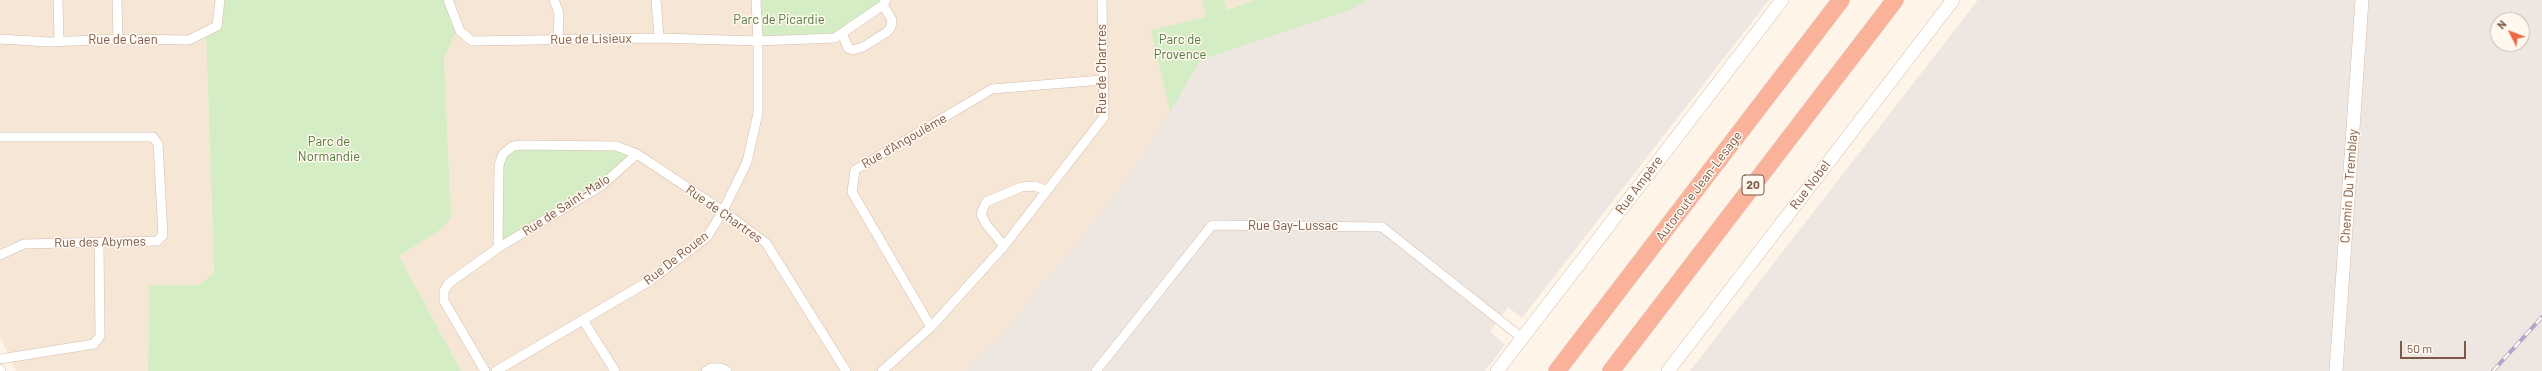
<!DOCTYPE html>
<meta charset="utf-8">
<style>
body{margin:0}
#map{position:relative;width:2542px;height:371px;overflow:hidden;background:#fef4e7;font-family:Barlow,sans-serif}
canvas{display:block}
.north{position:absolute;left:2490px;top:12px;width:40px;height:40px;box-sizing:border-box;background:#fff8ef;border:1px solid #cab8ad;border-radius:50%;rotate:312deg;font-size:11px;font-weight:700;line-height:16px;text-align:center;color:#7a5949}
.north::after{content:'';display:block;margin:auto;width:14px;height:18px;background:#ef6745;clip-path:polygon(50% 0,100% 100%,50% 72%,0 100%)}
.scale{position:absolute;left:2400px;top:341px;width:66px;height:18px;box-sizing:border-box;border:2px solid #7a5949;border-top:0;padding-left:5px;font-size:12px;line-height:14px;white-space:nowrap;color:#7a5949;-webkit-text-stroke:3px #fff8ef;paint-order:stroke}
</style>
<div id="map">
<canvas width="2542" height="371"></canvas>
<div class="north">N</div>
<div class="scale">50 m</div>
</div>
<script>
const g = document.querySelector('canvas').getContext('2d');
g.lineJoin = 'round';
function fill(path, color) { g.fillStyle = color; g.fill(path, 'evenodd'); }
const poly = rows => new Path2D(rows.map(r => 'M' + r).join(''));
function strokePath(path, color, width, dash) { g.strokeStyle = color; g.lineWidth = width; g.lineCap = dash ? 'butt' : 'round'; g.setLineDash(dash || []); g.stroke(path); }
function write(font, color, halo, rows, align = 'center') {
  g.font = font + ' Barlow,sans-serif'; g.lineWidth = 3; g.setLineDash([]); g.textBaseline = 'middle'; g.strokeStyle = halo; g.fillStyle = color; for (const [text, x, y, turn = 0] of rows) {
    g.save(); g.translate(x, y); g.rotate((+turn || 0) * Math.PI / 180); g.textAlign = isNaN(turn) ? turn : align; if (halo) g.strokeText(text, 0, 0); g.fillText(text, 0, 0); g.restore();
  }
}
fill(poly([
 [0,0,220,0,217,26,206,33,214,273,199,285,149,285,148,371,16,371,0,337],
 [448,0,1202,0,1207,17,1151,30,1170,112,1143,156,1079,241,1049,274,1005,332,964,371,461,371,399,256,444,226,451,216,444,58,455,34],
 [1223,0,1254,0,1226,10]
]), '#f6e6d5');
fill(poly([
 [1367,0,1769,0,1522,318,1508,307,1490,331,1505,345,1485,371,964,371,1005,332,1049,274,1079,241,1143,156,1201,60,1350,10],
 [1978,0,2542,0,2542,371,1690,371],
 [2498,20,2522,20,2522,44,2498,44]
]), '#eee7e1');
fill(poly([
 [220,0,448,0,460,31,455,34,444,58,451,216,444,227,399,256,461,371,148,371,149,285,199,285,214,273,206,33,217,26],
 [753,0,885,0,835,38,758,41],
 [1202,0,1223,0,1227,10,1254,0,1367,0,1350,10,1201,60,1170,112,1151,30,1206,17],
 [513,146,616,146,637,154,601,186,498,248,499,165]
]), '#d5edc4');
const street = poly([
 [58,0,59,41],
 [117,0,118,39],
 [448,0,460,31,472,41,659,38,758,41,835,38,883,5,886,0],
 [554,0,559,13,558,40],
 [656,0,659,38],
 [842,33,848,48,853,50,863,47,887,32,891,27,892,20,883,5],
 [0,39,49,42,118,39,189,40,217,26,220,0],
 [0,137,153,137,158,144,163,235,157,241,24,244,0,255],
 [1004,246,986,224,981,214,986,202,1021,187,1035,186,1047,191],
 [498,248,499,165,503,154,513,146,521,145,616,146,637,154,723,211,766,243,846,371],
 [583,320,615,371],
 [931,327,852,192,855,170,992,89,1102,80],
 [0,359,94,344,100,336,99,243],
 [0,369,1,371],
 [485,371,444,301,444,291,449,283,498,248,601,186,637,154],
 [496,371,651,280,707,237,723,211,747,162,758,113,758,41,756,0],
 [706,371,711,368,721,368,727,371],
 [882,371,931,327,1004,246,1104,117,1102,0],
 [1096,371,1212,225,1382,227,1522,338]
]);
const secondary = poly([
 [1497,371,1782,0],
 [1668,371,1953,0],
 [2336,371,2362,0]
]);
const highway = poly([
 [1557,371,1841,0],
 [1611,371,1895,0]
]);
strokePath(street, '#d3beae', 10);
strokePath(secondary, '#d7beab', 14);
strokePath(highway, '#dcd4d0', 18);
strokePath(street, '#fff', 9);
strokePath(secondary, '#fff', 13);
strokePath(highway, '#fbb29a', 17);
const rail = poly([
 [2493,371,2542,317]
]);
strokePath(rail, '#b7a3c9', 4);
strokePath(rail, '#fff8ef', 2.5, [8]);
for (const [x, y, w] of [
 [1753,185,22]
]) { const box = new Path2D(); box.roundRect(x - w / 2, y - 10, w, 20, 3); g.fillStyle = '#fff8ef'; g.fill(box); strokePath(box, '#7a5949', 1); }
write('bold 12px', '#7a5949', null, [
 ["20",1753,185]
]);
write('13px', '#517a3d', '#fff8ef', [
 ["Parc de Picardie",779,20],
 ["Parc de",1180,40],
 ["Provence",1180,55],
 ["Parc de",329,142],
 ["Normandie",329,157]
]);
write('13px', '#7a5949', '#fff8ef', [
 ["Rue de Lisieux",591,39,-1],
 ["Rue de Caen",123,40],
 ["Rue de Chartres",1102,69,-90],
 ["Rue d'Angoulême",904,141,-30],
 ["Rue Ampère",1639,185,-53],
 ["Rue Nobel",1810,185,-53],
 ["Autoroute Jean-Lesage",1699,186,-53],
 ["Chemin Du Tremblay",2349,186,-86],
 ["Rue de Saint-Malo",566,205,-33],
 ["Rue de Chartres",724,214,35],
 ["Rue Gay-Lussac",1293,226],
 ["Rue des Abymes",100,242,-1],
 ["Rue De Rouen",676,258,-38]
]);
</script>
